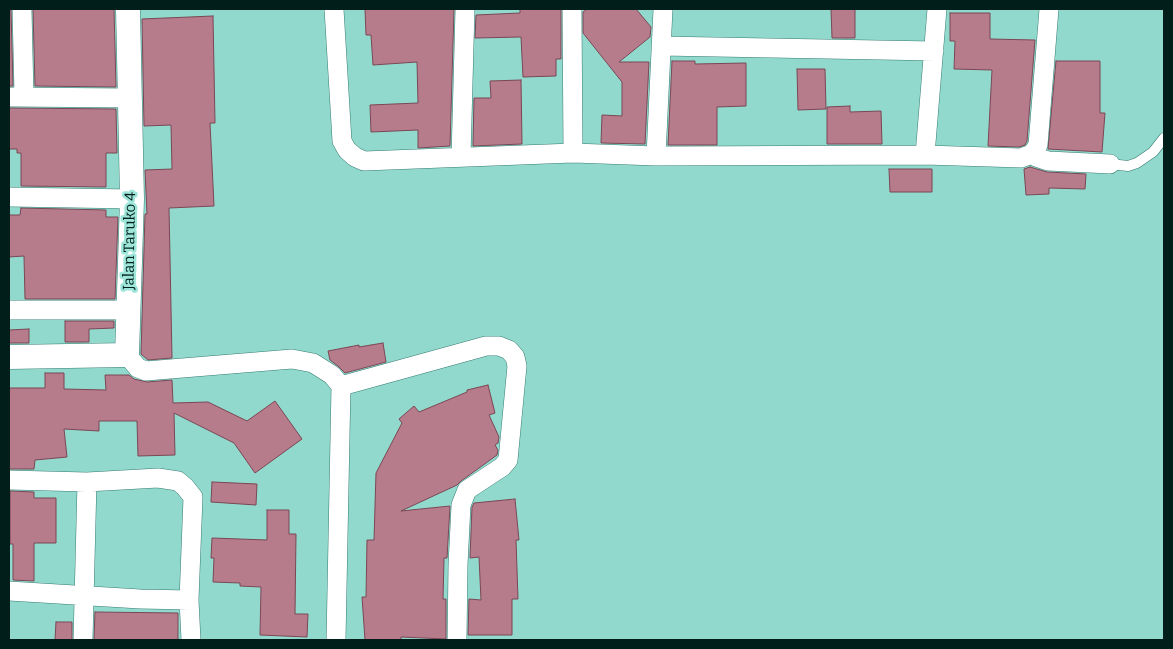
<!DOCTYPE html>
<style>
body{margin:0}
#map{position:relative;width:1173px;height:649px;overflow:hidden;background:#91d9cd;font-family:Bitter,serif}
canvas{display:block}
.frame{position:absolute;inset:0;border:10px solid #011e1a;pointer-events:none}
</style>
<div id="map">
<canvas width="1173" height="649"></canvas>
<div class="frame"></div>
</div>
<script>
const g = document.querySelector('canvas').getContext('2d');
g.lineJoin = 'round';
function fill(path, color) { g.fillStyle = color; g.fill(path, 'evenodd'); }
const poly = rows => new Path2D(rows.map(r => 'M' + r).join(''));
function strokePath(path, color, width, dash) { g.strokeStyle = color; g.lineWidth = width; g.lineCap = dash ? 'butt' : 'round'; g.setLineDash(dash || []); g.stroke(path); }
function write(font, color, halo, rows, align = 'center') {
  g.font = font + ' Bitter,serif'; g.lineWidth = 5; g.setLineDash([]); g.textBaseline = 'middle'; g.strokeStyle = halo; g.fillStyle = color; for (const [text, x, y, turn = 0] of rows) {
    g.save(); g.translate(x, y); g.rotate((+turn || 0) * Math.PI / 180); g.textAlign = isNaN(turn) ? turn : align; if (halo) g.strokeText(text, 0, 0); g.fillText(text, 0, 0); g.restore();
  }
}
const building = poly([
 [9,9,11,9,13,86,9,86,9,9],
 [33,9,114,9,116,87,35,86,33,9],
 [365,9,454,9,450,146,418,148,418,130,371,132,370,105,418,103,417,62,373,65,371,35,366,35,365,9],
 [520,9,561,9,561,59,556,59,556,76,523,77,521,37,475,38,476,15,520,13,520,9],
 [587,9,636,9,651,27,650,37,619,62,649,62,645,144,601,143,602,115,622,116,622,82,583,33,583,12,587,9],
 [831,9,855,9,855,38,832,38,831,9],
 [950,13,990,13,990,39,1035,40,1027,141,1025,145,1019,147,988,146,992,70,954,69,955,41,950,41,950,13],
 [213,16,215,123,210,123,214,206,169,208,172,358,148,360,141,354,145,214,147,214,145,170,172,169,171,125,144,126,142,19,213,16],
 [672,61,695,61,695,64,746,63,746,106,717,107,717,145,668,145,672,61],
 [1056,61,1100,61,1100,113,1105,113,1102,152,1048,149,1056,61],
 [797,69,825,69,826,109,798,110,797,69],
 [521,80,522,144,473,146,474,98,491,98,490,81,521,80],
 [850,106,850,112,881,111,882,144,827,144,827,107,850,106],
 [9,108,116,109,117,153,106,153,106,187,21,186,21,153,17,153,17,149,9,149,9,108],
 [1030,167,1047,172,1086,174,1085,189,1049,188,1049,194,1026,195,1024,169,1030,167],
 [889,169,932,169,932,192,890,192,889,169],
 [21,208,106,210,106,217,118,217,115,299,25,299,24,256,9,257,9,215,20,215,21,208],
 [65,321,114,321,114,328,89,329,89,342,65,342,65,321],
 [29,329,29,343,9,343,9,330,29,329],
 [383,343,386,362,345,373,338,366,330,360,328,351,359,345,359,347,383,343],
 [45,373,64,373,64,389,106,390,105,375,129,375,134,379,147,382,172,380,173,403,208,402,247,421,275,401,302,439,255,473,234,443,174,413,175,455,138,456,137,421,99,421,99,431,64,429,67,457,35,460,34,469,9,469,9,388,45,388,45,373],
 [488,385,495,413,489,415,499,437,498,443,495,445,498,450,497,455,461,481,457,485,401,511,450,506,447,558,444,558,443,599,446,599,446,639,401,637,401,640,365,640,362,597,366,597,367,540,374,540,376,473,402,423,399,419,414,406,419,412,467,392,467,390,488,385],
 [212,482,257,484,256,505,211,502,212,482],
 [10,491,34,492,34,498,56,498,56,543,34,543,34,581,13,580,13,544,10,544,10,491],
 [515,499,519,540,516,540,518,599,512,599,512,635,468,635,469,599,481,600,479,557,470,558,472,507,474,503,515,499],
 [267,510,289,510,289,534,296,534,295,614,308,614,307,637,260,635,261,587,240,586,240,583,213,582,214,558,211,558,212,538,267,540,267,510],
 [95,612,178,613,178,640,94,640,95,612],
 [56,622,72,622,72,640,55,640,56,622]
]);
fill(building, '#b67c8b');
strokePath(building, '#7b4654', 1);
const service = poly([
 [1110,164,1128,166,1137,163,1153,152,1164,138]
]);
const minor = poly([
 [22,9,24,96],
 [334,9,342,141,347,150,355,157,364,161,573,153,656,156,925,155,1021,158,1032,154,1038,145,1049,9],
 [572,9,573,153],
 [661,46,934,51],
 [9,97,130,98],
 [1032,154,1036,157,1048,161,1110,164],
 [925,155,937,9],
 [656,156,663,9],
 [461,157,465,9],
 [9,197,132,199],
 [9,310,129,310],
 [127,355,138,368,146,371,292,359,313,363,332,375,341,386,336,640],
 [341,386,486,346,499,346,509,350,515,357,517,366,508,460,502,467,467,490,461,505,458,565,457,640],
 [9,480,87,482,158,478,178,481,185,487,193,497,189,600],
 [9,591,140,599,189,600,191,640],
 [83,640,87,482]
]);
const tertiary = poly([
 [9,357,127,355,132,199,128,9]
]);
strokePath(service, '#357c72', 11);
strokePath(minor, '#357c72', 20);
strokePath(tertiary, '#357c72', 25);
strokePath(service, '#fff', 10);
strokePath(minor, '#fff', 19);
strokePath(tertiary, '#fff', 24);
write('15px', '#011e1a', '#9ee6da', [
 ["Jalan Taruko 4",130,241,-89]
]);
</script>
